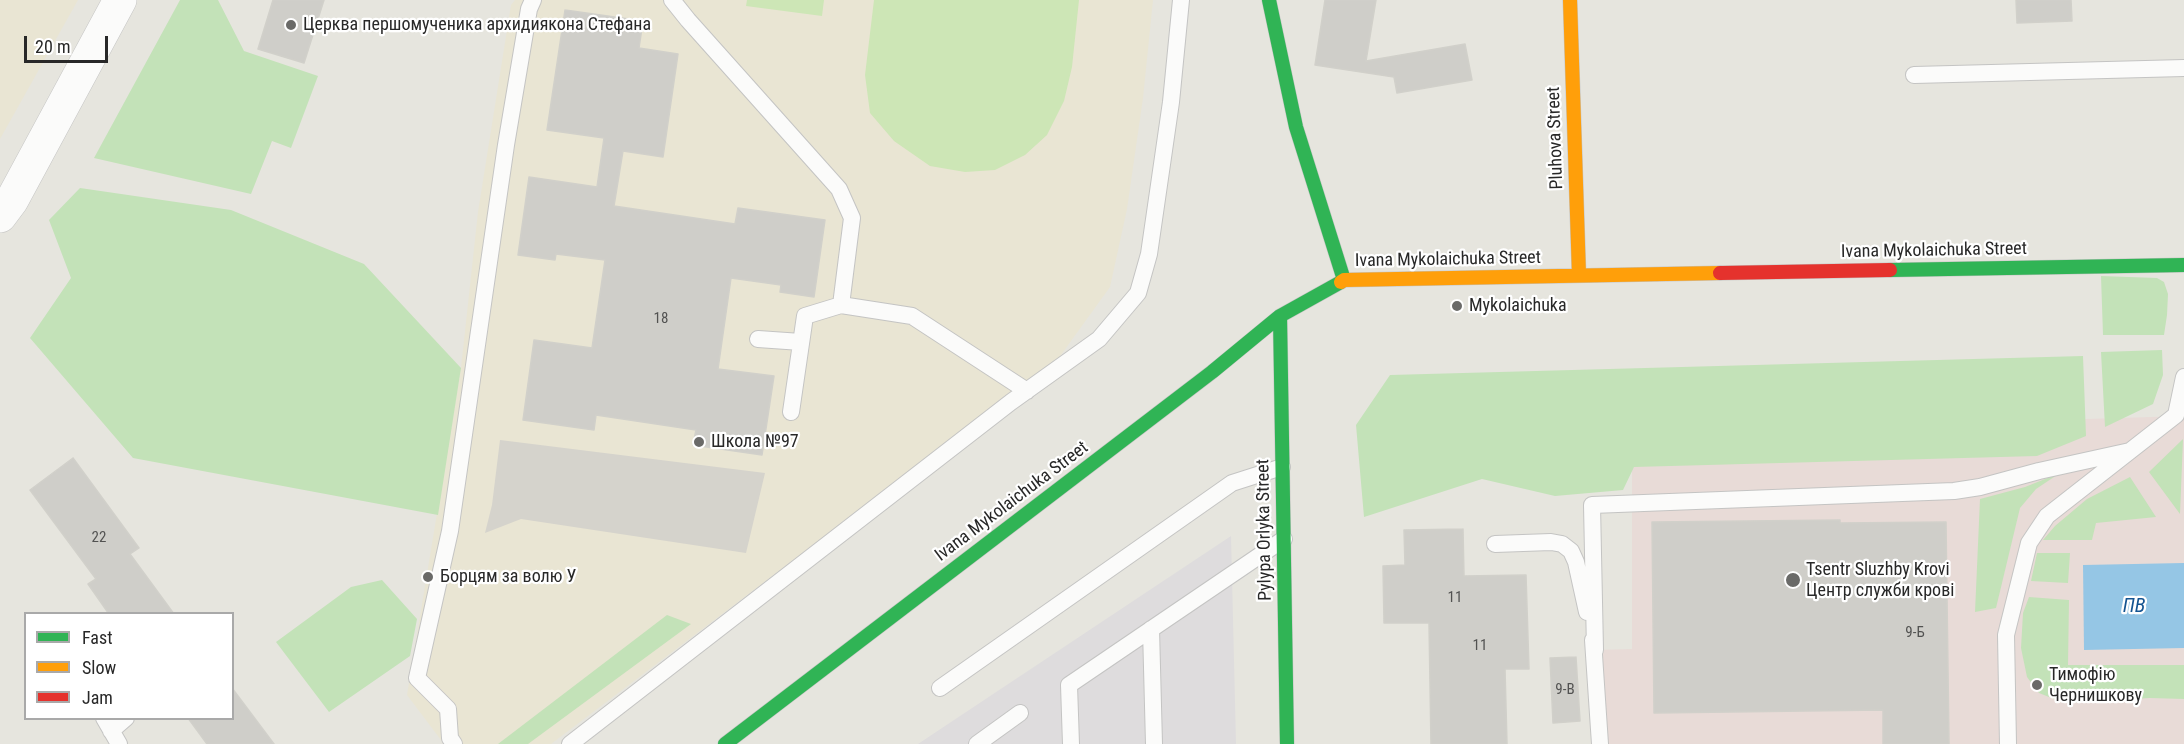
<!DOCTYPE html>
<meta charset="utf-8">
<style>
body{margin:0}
#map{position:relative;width:2184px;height:744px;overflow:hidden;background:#e6e5de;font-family:"Roboto Condensed",sans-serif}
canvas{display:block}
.legend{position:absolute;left:24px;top:612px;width:210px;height:108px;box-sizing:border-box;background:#fff;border:2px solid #a9a9a9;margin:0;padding:8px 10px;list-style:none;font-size:18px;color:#282828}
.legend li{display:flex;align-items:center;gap:12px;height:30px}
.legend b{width:30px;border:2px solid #a9a9a9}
.scale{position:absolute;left:24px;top:36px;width:84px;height:27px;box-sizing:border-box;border:3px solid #282828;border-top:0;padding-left:8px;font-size:18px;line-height:21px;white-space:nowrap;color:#282828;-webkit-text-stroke:4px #fff;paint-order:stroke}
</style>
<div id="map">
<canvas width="2184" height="744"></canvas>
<ul class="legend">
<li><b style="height:8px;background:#30b455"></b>Fast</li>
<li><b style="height:8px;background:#ff9f0a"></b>Slow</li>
<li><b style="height:8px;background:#e5322d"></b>Jam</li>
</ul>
<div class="scale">20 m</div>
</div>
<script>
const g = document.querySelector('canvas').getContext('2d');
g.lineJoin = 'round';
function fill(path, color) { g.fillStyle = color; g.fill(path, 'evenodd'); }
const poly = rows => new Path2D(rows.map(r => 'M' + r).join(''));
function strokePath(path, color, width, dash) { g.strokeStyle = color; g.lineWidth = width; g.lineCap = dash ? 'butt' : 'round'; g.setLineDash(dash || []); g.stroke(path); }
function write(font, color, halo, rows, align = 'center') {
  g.font = font + ' "Roboto Condensed",sans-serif'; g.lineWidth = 4.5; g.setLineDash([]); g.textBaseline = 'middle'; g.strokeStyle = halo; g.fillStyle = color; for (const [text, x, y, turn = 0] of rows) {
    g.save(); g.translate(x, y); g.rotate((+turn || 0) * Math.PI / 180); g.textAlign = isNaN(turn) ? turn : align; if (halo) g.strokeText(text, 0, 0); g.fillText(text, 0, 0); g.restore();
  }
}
fill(poly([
 [1231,536,1236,744,918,744,939,730]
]), '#dedcdd');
fill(poly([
 [0,0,78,0,0,139],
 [515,0,1153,0,1143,98,1127,209,1110,287,1058,359,551,744,444,744,407,695,461,368,478,212,511,5]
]), '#e9e5d3');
fill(poly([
 [2184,416,2184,744,1600,744,1595,650,1632,649,1632,433]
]), '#e8dbd7');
fill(poly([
 [180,0,218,0,244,51,318,76,291,148,272,141,251,194,94,158],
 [80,188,231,210,364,264,461,368,438,515,133,458,30,338,71,278,49,220],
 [2101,276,2157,278,2164,282,2168,294,2167,315,2164,335,2103,335],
 [2162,350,2163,375,2153,404,2105,427,2101,352],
 [2083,356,2086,436,2037,456,1634,467,1623,490,1555,496,1482,479,1364,517,1356,425,1390,375],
 [2183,439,2180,514,2149,472],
 [2060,473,2036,489,2020,508,1996,608,1975,612,1980,499,2025,487],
 [2130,477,2156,517,2096,523,2092,540,2043,540,2055,526,2087,499],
 [2037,553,2070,553,2068,583,2031,581],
 [382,580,417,619,410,656,329,712,276,642,351,587],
 [2029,597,2069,600,2068,665,2184,665,2184,699,2150,698,2064,703,2039,693,2027,677,2021,648,2023,613],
 [667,615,691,624,528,744,498,744]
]), '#c3e2b8');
fill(poly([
 [747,0,824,0,822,16,746,6],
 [874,0,1079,0,1072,67,1064,101,1047,135,1025,155,995,170,965,172,930,166,894,141,870,113,865,75]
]), '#cde6b6');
fill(poly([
 [500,440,765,473,746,553,521,519,485,533,492,505]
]), '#d5d3cc');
fill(poly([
 [2184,563,2184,648,2084,650,2083,565]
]), '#95c6e5');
const building = poly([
 [273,0,324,0,304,63,258,49,273,0],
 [1325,0,1376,0,1366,61,1465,44,1472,80,1397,93,1394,77,1315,65,1325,0],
 [2016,0,2071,0,2072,21,2017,23,2016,0],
 [565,10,643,21,639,48,678,54,663,157,623,151,614,206,735,224,738,208,825,220,814,297,780,292,781,285,731,278,718,369,774,376,762,455,693,445,696,430,596,415,594,430,523,420,534,340,592,348,605,260,556,254,555,260,518,255,529,177,597,187,604,138,547,130,565,10],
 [73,458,139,548,130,554,174,614,109,614,88,584,96,579,30,490,73,458],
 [1840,520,1840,523,1946,522,1949,744,1883,744,1883,710,1654,713,1652,522,1840,520],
 [1463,529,1464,576,1526,575,1529,669,1505,669,1507,744,1431,744,1429,623,1384,623,1383,566,1405,565,1404,530,1463,529],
 [1576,657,1580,721,1553,723,1550,658,1576,657],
 [232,688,274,744,207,744,188,718,232,718,232,688]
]);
fill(building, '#cfcec9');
strokePath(building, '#d1d0ca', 1.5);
const lane = poly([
 [672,0,688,20,839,189,852,218,841,305,912,316,1027,391],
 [1914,75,2184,68],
 [758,339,801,342],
 [791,412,805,316,841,305],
 [1495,544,1551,542,1562,544,1571,551,1576,562,1587,612],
 [1151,629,1154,744],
 [1593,640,1600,744],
 [1595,650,1592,505,1954,491,1980,487,2039,471,2130,451],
 [940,688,1232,483,1282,467],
 [104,718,119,744],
 [111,731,126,718],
 [454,744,450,738,448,709,417,678,450,531,506,145,529,9,533,0],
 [570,744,1011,402,1099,339,1138,293,1149,254,1171,102,1181,0],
 [977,744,1020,713],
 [1071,744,1069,685,1284,539],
 [2008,744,2006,635,2029,543,2047,516,2176,415,2184,377]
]);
const street = poly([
 [0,216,12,200,120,0]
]);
const fast = poly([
 [1269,0,1296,127,1344,280],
 [1890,270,2184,265],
 [1280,316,1287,744],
 [725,744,1212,372,1280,316,1341,282]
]);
const slow = poly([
 [1570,0,1579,275],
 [1341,282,1344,280,1720,273]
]);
const jam = poly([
 [1720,273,1890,270]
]);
strokePath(lane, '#c4c4c3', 18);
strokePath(street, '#c4c4c3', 34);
strokePath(fast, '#c4c4c3', 15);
strokePath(slow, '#c4c4c3', 15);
strokePath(jam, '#c4c4c3', 15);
strokePath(lane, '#fbfbfa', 16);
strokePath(street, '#fbfbfa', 33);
strokePath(fast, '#30b455', 14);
strokePath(slow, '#ff9f0a', 14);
strokePath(jam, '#e5322d', 14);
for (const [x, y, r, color] of [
 [291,25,6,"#6a6a68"],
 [1457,306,6,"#6a6a68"],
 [699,442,6,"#6a6a68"],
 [428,577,6,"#6a6a68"],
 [1793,580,8,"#6a6a68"],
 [2037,685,6,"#6a6a68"]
]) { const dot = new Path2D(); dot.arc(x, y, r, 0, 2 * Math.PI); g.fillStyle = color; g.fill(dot); strokePath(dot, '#fff', 2); }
write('15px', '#525251', null, [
 ["18",661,319],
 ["22",99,538],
 ["11",1455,598],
 ["9-Б",1915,633],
 ["11",1480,646],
 ["9-В",1565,690]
]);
write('18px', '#282828', '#fff', [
 ["Церква першомученика архидиякона Стефана",303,25],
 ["Mykolaichuka",1469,306],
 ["Школа №97",711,442],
 ["Tsentr Sluzhby Krovi",1806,570],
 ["Центр служби крові",1806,591],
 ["Борцям за волю У",440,577],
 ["Тимофію",2049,675],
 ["Чернишкову",2049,696]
], 'left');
write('18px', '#282828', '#fff', [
 ["Pluhova Street",1556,138,-92],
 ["Ivana Mykolaichuka Street",1934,251,-1],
 ["Ivana Mykolaichuka Street",1448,260,-1],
 ["Ivana Mykolaichuka Street",1012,502,-37],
 ["Pylypa Orlyka Street",1265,530,-91]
]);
write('italic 20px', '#145491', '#fff', [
 ["ПВ",2134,607]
]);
</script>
